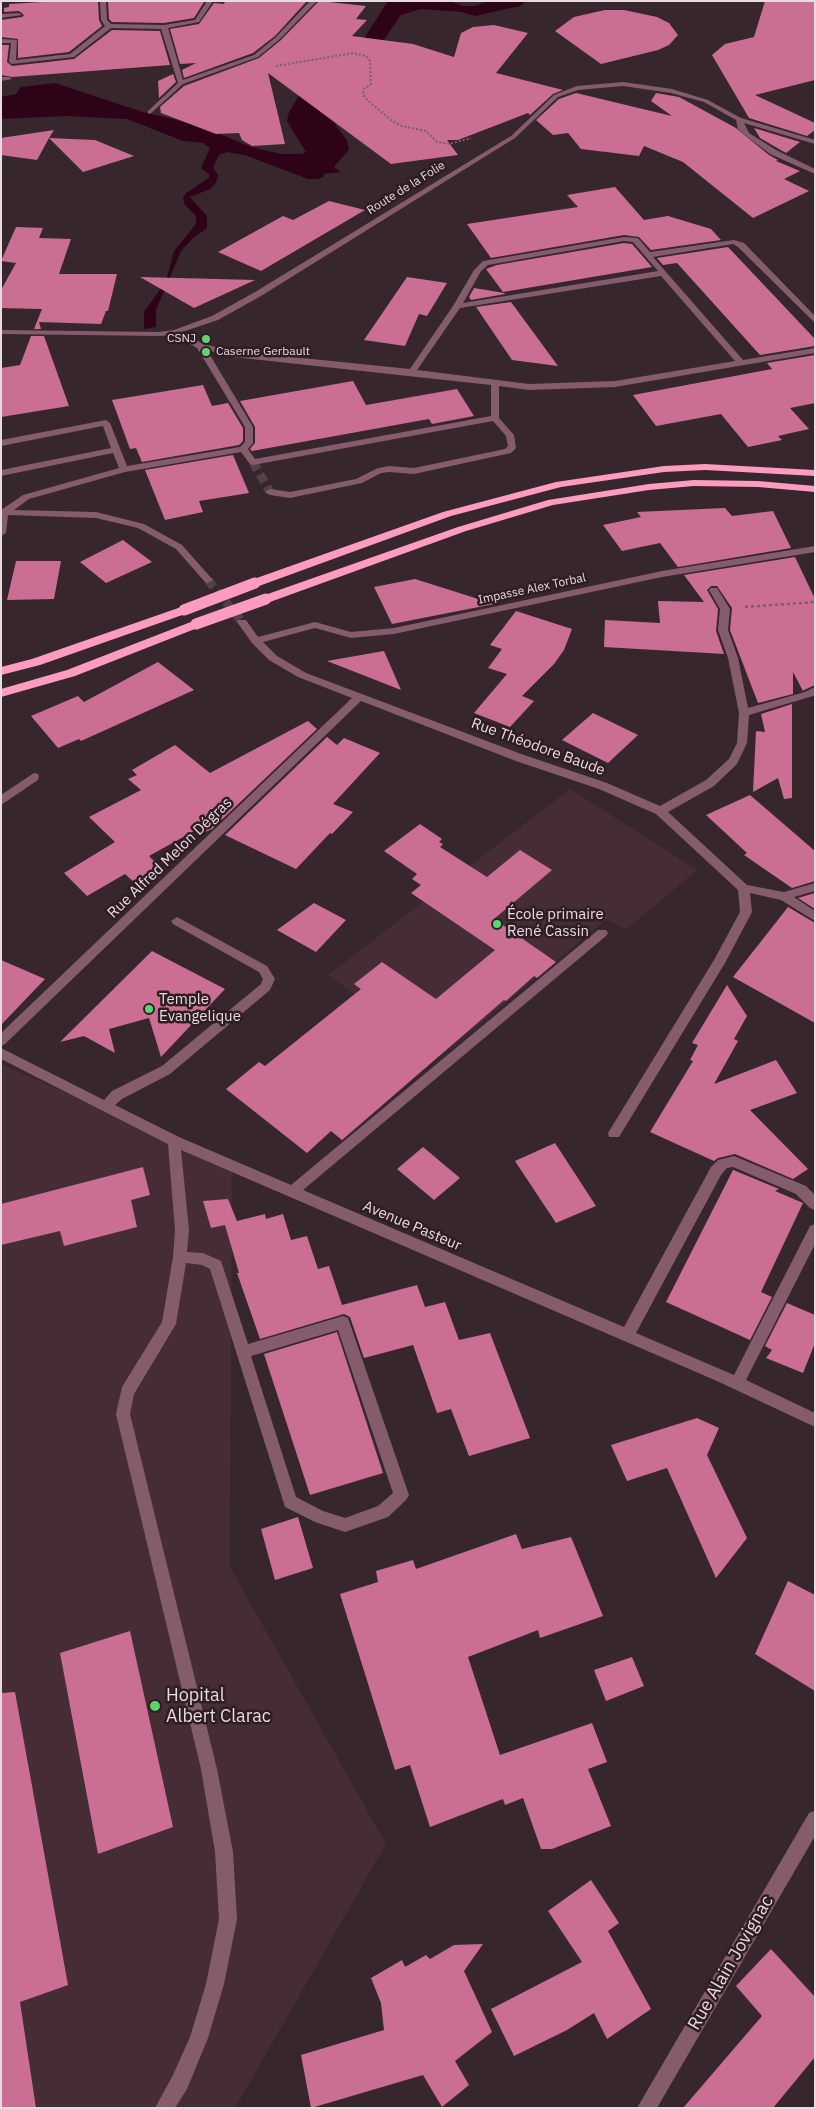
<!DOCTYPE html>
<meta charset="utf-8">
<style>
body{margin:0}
#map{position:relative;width:816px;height:2109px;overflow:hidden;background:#38262d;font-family:"IBM Plex Sans",sans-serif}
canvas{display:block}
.frame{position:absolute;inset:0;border:2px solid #e8dbdf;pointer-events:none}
</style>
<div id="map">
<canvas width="816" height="2109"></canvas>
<div class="frame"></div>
</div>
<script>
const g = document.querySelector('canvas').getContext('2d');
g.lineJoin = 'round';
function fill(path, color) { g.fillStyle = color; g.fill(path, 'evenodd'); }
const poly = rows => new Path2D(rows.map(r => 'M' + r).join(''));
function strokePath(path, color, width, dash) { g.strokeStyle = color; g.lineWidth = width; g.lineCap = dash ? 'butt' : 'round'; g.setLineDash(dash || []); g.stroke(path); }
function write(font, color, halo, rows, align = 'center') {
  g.font = font + ' "IBM Plex Sans",sans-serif'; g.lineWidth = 5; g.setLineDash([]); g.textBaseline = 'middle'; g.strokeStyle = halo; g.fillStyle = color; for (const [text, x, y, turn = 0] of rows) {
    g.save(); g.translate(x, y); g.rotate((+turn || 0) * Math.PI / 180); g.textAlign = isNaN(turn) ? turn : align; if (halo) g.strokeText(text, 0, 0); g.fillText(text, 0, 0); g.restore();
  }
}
fill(poly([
 [570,789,697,870,626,930,607,919,441,1056,328,975],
 [1,1064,232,1167,230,1567,386,1844,235,2108,1,2108]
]), '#452c35');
fill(poly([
 [388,1,449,1,463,6,475,6,488,1,527,1,520,6,475,16,462,12,421,9,401,15,332,115,336,126,347,140,349,150,334,167,341,172,323,174,324,177,318,179,308,179,245,155,227,152,219,155,213,168,218,175,216,183,210,189,190,197,207,216,207,228,193,238,181,251,156,310,156,327,144,329,144,312,166,281,174,251,196,224,196,216,185,205,183,198,186,193,209,178,209,174,201,168,210,148,203,143,183,141,127,119,66,116,1,119,1,97,16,94,21,87,55,83,143,112,198,125,251,147,281,154,302,154,306,152,287,121,289,112,303,89,363,40]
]), '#2e0318');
fill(poly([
 [60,1,98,1,99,20,102,26,69,52,18,58,18,39,1,37,1,20,22,17,24,15,19,11,4,12,4,8,9,7,9,4],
 [108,1,189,1,204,2,194,18,164,23,112,22,109,19],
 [225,1,307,1,275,36,253,53,184,78,182,70,196,63,180,64,170,29,199,24,214,3,224,4],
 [319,1,366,6,356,19,367,20,352,36,413,44,454,57,461,33,473,27,494,25,528,33,496,73,563,90,553,94,530,115,528,113,458,140,447,140,458,155,391,164,268,73,285,144,252,146,242,140,239,133,216,134,161,113,160,107,184,86,259,58,281,40],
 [765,1,815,1,815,80,755,95,815,123,815,130,807,136,749,118,712,55,725,44,754,37],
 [605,10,624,10,657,17,669,23,678,35,669,45,658,50,601,64,555,31,574,17],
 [112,30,160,31,170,65,12,77,1,75,1,45,9,45,7,62,12,66,74,59],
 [173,74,176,82,159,98,158,81],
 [576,93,672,116,651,101,656,93,679,97,736,128,769,155,778,160,776,161,800,171,784,179,809,191,753,218,683,162,644,146,639,156,581,149,568,133,553,135,536,120,559,99],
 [754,128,800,142,786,153,760,138],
 [54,130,49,138,95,140,134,156,83,172,49,138,37,160,1,155,1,138],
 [615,187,644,220,668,216,711,229,721,240,651,250,639,237,624,235,491,258,467,224,578,207,567,195],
 [329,201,365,210,261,271,218,252,283,216,293,220],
 [16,227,43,228,39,238,71,239,59,274,117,274,108,311,106,311,101,324,39,322,41,329,34,329,42,309,1,308,1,290,16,263,1,261],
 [624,243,632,244,652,267,503,292,486,269,497,265],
 [728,247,815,339,815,346,760,355,677,263,663,265,657,258],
 [140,277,255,280,194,308],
 [407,277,447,283,427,316,419,314,405,346,364,340],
 [474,288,504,293,505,294,471,300,469,297],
 [511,302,558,366,512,360,476,307],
 [31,336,44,336,69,406,1,417,1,368,20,365],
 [815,355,815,403,790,408,809,429,778,436,782,440,748,447,721,414,656,426,633,395,772,369,767,363],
 [353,381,366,405,457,389,474,416,432,424,429,419,252,451,250,449,255,443,255,427,240,401],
 [203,385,212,406,228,403,243,428,243,441,239,445,142,462,136,448,130,449,112,400],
 [233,455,249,493,199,501,203,512,165,520,145,470],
 [725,508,732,516,773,511,791,548,678,567,660,543,622,551,603,525,641,517,637,512],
 [123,540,152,562,106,583,80,562],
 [795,557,815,599,815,685,804,690,803,691,793,672,793,694,758,703,730,630,732,608,717,586,711,586,707,590,718,609,716,631,724,654,604,647,605,620,660,623,658,601,704,602,684,575],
 [16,561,61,561,54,599,7,600],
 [415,579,494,604,392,624,374,587],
 [516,611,572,629,564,650,554,664,522,696,534,701,510,727,474,713,507,674,488,668,502,649,490,645],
 [384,651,401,690,327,661],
 [158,662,194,690,81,741,79,739,58,748,31,716,78,696,84,702],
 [792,704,792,798,784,799,778,778,753,792,756,731,765,732,761,714],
 [593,713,638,735,608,763,562,740],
 [308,721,317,729,212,829,199,835,194,831,149,856,158,865,136,884,125,874,87,896,64,873,115,842,89,817,141,790,128,779,137,775,132,770,175,745,210,773],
 [327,737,337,745,344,738,380,753,333,804,353,812,332,834,330,833,296,869,225,835],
 [750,795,815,851,815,881,792,888,744,855,747,853,706,815],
 [420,824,442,839,439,842,443,844,440,847,487,877,520,850,552,870,494,919,556,962,537,978,534,976,506,1001,504,1000,342,1140,331,1131,307,1153,226,1089,259,1062,265,1066,361,989,354,984,382,962,436,999,495,950,411,893,421,885,412,879,417,874,384,851],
 [815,893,815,909,798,898],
 [314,903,346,920,316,952,277,930],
 [788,907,815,923,815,1023,733,977],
 [152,951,225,989,161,1057,149,1018,109,1029,115,1053,84,1036,60,1042],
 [1,960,45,979,1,1025],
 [727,985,747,1016,734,1039,738,1041,714,1084,776,1060,797,1093,750,1110,808,1169,793,1179,735,1154,718,1158,714,1161,650,1132,693,1061,690,1060,698,1045,692,1043],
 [555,1143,596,1206,556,1223,515,1161],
 [423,1147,460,1178,434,1200,397,1169],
 [143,1167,150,1195,131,1200,137,1227,64,1246,60,1231,1,1245,1,1204],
 [731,1169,779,1189,775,1191,803,1203,761,1292,772,1297,750,1340,666,1302,733,1170],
 [228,1199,237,1221,265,1214,266,1219,283,1214,291,1240,307,1236,318,1269,329,1266,342,1305,417,1285,425,1307,445,1302,459,1340,490,1333,530,1438,469,1456,451,1409,437,1413,413,1345,364,1358,350,1317,344,1314,260,1339,237,1273,239,1273,225,1225,211,1228,203,1201],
 [787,1303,815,1315,815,1343,803,1373,766,1358,772,1350,765,1346],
 [337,1332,383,1473,310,1495,264,1354],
 [697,1418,719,1428,707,1455,747,1538,716,1578,667,1468,627,1481,611,1445],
 [298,1517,313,1568,275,1580,261,1529],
 [516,1534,522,1549,571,1537,603,1616,540,1638,538,1630,468,1657,500,1755,592,1723,607,1762,588,1769,611,1826,552,1849,541,1849,523,1798,505,1805,503,1799,430,1827,410,1765,395,1770,340,1594,378,1582,376,1571,413,1560,416,1569],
 [788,1581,815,1595,815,1691,755,1654],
 [130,1631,173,1827,98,1854,60,1653],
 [632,1657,644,1686,606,1701,594,1670],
 [15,1692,68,1985,20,2002,36,2108,1,2108,1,1693],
 [591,1880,619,1923,608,1931,651,2009,607,2039,594,2013,567,2030,514,2056,491,2009,582,1962,548,1911],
 [483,1944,464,1971,492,2032,455,2061,469,2085,442,2107,423,2075,311,2108,301,2055,384,2030,381,2003,371,1978,402,1960,405,1967,426,1955,430,1959,454,1945],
 [771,1949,815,1997,815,2057,773,2108,683,2108,762,2016,736,1986]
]), '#cb6e93');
strokePath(poly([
 [253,462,270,492],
 [208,580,242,622]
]), '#524148', 9, [9, 5]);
strokePath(poly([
 [276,66,353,53,366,56,370,61,371,84,364,89,363,93,365,98,392,121,402,126,426,131,437,142,449,144,471,138]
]), '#736369', 2, [2, 2]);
strokePath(poly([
 [745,607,815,602]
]), '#736369', 2.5, [3, 3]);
fill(poly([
 [100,1,106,1,107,20,111,24,164,25,195,20,207,1,213,1,199,22,168,28,183,80,254,55,276,37,310,1,317,1,280,39,258,57,183,84,150,114,148,113,148,111,178,83,161,29,111,28,74,57,12,64,9,62,11,43,1,43,1,39,17,40,16,60,70,54,105,26,101,20,100,1],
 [1,14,19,13,22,15,1,18,1,14],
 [1,77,9,77,12,79,1,81,1,77],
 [623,82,672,89,708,100,741,118,815,140,815,144,744,123,749,133,776,150,815,169,815,174,770,154,745,135,738,129,736,120,704,102,671,93,623,86,578,90,558,97,515,138,261,296,218,320,182,332,203,344,233,351,410,369,453,306,474,270,483,261,624,237,638,238,650,252,734,240,744,243,815,316,815,323,738,247,733,244,653,257,743,360,815,348,815,353,615,387,529,390,499,386,499,418,514,435,516,448,511,453,414,474,389,472,381,473,362,483,290,498,270,495,265,492,270,489,290,492,356,479,378,468,389,466,414,468,505,449,508,446,506,436,493,421,253,465,250,464,241,452,125,472,29,499,14,510,96,512,144,524,182,545,213,580,208,583,205,582,176,549,138,528,96,518,8,515,6,533,1,536,1,510,23,495,119,468,113,453,1,476,1,470,111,448,103,426,1,446,1,440,106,420,110,423,127,466,240,447,245,442,245,427,197,348,174,335,159,336,1,334,1,330,159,332,174,330,212,316,255,292,511,136,554,95,577,86,623,82],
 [624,241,633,242,658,271,463,303,481,271,488,265,624,241],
 [661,276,735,361,615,381,529,384,417,370,460,308,661,276],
 [207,350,233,357,491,385,491,416,255,459,248,449,253,443,253,427,207,350],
 [815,546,815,552,662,577,394,634,351,638,315,628,263,642,277,656,306,673,524,755,607,783,660,806,706,780,729,759,737,743,739,713,728,658,718,630,720,609,709,590,711,588,717,588,730,609,728,630,738,658,748,708,805,692,815,687,815,695,813,696,749,715,747,743,737,764,714,786,668,812,747,885,784,892,815,883,815,891,794,897,815,911,815,921,781,900,750,893,752,912,725,963,619,1137,609,1137,608,1133,714,960,740,912,738,890,656,814,599,789,516,761,361,701,5,1044,1,1046,1,1033,352,698,298,677,269,660,252,643,237,622,238,620,246,620,258,637,315,622,351,632,394,628,662,571,815,546],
 [34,773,38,774,39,777,38,780,1,805,1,795,34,773],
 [177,917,267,966,275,979,270,990,170,1074,122,1099,115,1105,179,1137,291,1185,598,930,606,930,608,933,606,936,303,1190,624,1327,711,1167,718,1160,734,1156,806,1186,815,1195,815,1210,810,1208,796,1194,733,1167,727,1168,721,1175,636,1333,734,1375,810,1226,815,1224,815,1244,746,1380,815,1413,815,1427,717,1381,181,1150,189,1230,187,1252,203,1253,221,1261,248,1344,343,1316,348,1318,409,1495,406,1500,388,1517,345,1532,315,1522,285,1507,210,1269,202,1265,186,1263,176,1324,134,1394,130,1414,217,1769,233,1852,237,1919,224,1984,208,2038,187,2089,175,2108,155,2108,173,2075,190,2037,206,1984,219,1919,215,1852,201,1769,116,1414,122,1387,162,1322,173,1257,175,1230,168,1144,1,1059,1,1048,104,1100,112,1091,162,1066,261,984,263,979,259,972,173,924,171,921,177,917],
 [338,1330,393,1493,378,1506,345,1518,323,1511,296,1497,251,1356,338,1330],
 [815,1811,815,1836,657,2108,637,2108,809,1813,815,1811]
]), '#845c6b');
fill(poly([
 [705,464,815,470,815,476,705,470,664,472,561,487,451,516,259,586,251,586,249,583,251,580,443,512,556,482,664,466,705,464],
 [694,480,758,481,815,486,815,492,758,487,694,486,649,490,553,505,466,531,270,602,262,602,260,599,262,596,458,527,548,500,649,484,694,480],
 [184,606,190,610,188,613,40,665,1,675,1,667,32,659,184,606],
 [196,620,200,621,200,627,75,676,1,697,1,689,67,670,196,620]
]), '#fe9bc1');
strokePath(poly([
 [184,610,255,583],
 [196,624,266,599]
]), '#fe9bc1', 11);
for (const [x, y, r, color] of [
 [206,339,5,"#5ed56c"],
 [206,352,5,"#5ed56c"],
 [497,924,5,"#5ed56c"],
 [149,1009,5,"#5ed56c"],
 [155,1706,6,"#5ed56c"]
]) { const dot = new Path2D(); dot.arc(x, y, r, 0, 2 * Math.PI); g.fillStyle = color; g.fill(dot); strokePath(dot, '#2e1d23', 2); }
write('12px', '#e8dbdf', '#2e1d23', [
 ["Route de la Folie",406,188,-32],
 ["Impasse Alex Torbal",532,589,-12]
]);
write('12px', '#e8dbdf', '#2e1d23', [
 ["CSNJ",196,339],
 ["Caserne Gerbault",216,352,"left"]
], 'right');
write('15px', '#e8dbdf', '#2e1d23', [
 ["Rue Théodore Baude",538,747,20],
 ["Rue Alfred Melon Dégras",170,858,-44],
 ["Avenue Pasteur",412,1226,23]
]);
write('15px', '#e8dbdf', '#2e1d23', [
 ["École primaire",507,915],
 ["René Cassin",507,932],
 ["Temple",159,1000],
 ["Evangelique",159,1017]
], 'left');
write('18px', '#e8dbdf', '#2e1d23', [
 ["Hopital",166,1696],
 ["Albert Clarac",166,1717]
], 'left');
write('18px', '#e8dbdf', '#2e1d23', [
 ["Rue Alain Jovignac",731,1963,-60]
]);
</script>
